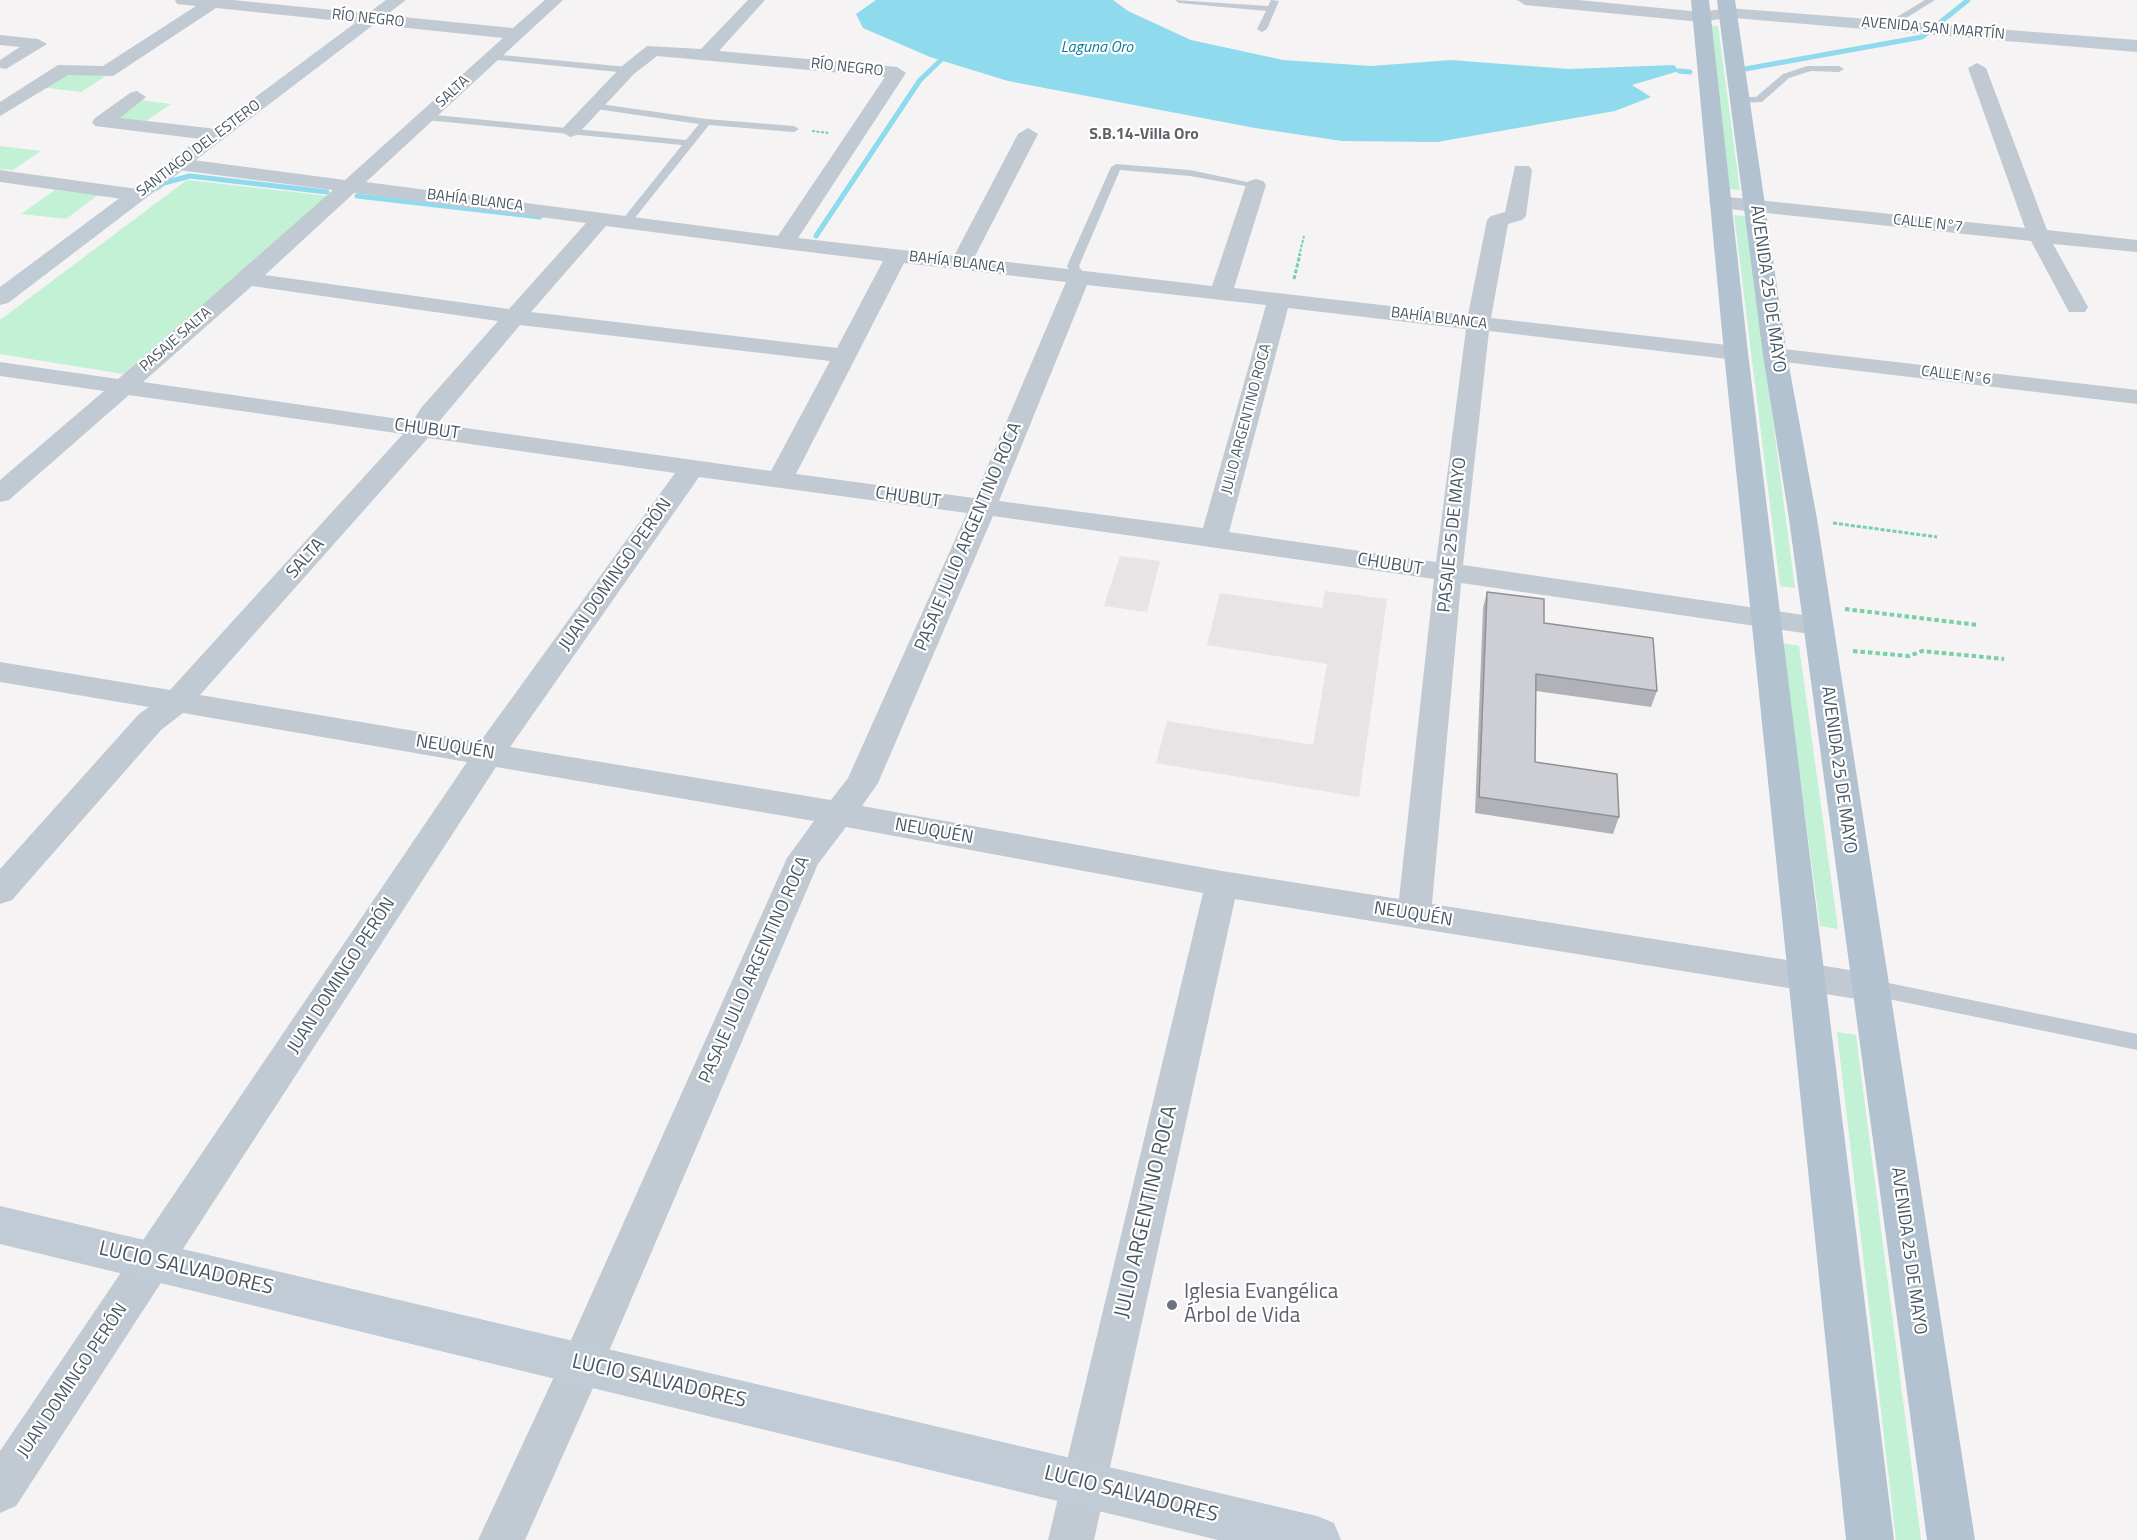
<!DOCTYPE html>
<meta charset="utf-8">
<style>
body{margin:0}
canvas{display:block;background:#f5f3f3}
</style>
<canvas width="2137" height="1540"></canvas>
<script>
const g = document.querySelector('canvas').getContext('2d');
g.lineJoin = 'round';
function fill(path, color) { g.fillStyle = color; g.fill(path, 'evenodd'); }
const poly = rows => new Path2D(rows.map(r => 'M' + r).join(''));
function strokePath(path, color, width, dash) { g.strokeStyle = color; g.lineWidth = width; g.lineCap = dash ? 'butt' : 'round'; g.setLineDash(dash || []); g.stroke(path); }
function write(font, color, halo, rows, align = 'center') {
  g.font = font + ' "Titillium Web",sans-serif'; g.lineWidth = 4.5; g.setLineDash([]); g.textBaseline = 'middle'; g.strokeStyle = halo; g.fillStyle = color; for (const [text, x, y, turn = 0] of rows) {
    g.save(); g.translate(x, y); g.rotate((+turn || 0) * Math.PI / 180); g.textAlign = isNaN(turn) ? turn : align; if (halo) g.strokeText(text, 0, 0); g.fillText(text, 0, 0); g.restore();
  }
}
fill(poly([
 [1120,556,1160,561,1147,612,1104,606],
 [1325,591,1387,599,1359,797,1156,763,1167,721,1313,745,1327,664,1207,645,1220,593,1322,608]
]), '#e6e4e5');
fill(poly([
 [1708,25,1718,26,1740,190,1728,189],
 [66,71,106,76,81,92,40,87],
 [140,100,171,104,140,125,109,121],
 [0,146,41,151,13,170,0,169],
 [187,180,328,196,123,374,0,354,0,320],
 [55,190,98,195,66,219,21,214],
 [1734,215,1746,216,1795,588,1780,586],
 [1782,643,1799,646,1838,929,1820,926],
 [1837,1032,1856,1035,1921,1540,1896,1540]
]), '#c3f1d5');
fill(poly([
 [876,0,1113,0,1128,11,1191,40,1283,60,1371,66,1451,60,1568,69,1674,65,1679,71,1632,85,1651,97,1615,111,1437,142,1342,141,1255,128,1008,81,930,57,863,28,856,14]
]), '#90daee');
strokePath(poly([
 [1745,69,1922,37,1968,0],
 [1679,71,1690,72],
 [157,188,164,183,190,176,327,192],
 [357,196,540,217],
 [816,236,920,80,941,60]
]), '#90daee', 5);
strokePath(poly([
 [812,131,829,133],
 [1299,256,1304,236]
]), '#7ad0a6', 2, [3, 1.5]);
strokePath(poly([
 [1294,279,1300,254],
 [1833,523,1937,537]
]), '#7ad0a6', 3, [4, 2]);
strokePath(poly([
 [1845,609,1978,625],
 [1853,651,1909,656,1922,651,2004,659]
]), '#7ad0a6', 4, [4.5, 3]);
fill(poly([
 [1175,0,1268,6,1271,0,1279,1,1267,29,1262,32,1257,29,1266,11,1179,3,1175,0],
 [1925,0,1935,0,1890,28,1882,26,1925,0],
 [491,54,628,67,633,70,628,73,488,59,486,57,491,54],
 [1807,66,1839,66,1844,69,1839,72,1811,71,1789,78,1762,102,1742,103,1737,100,1742,97,1756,97,1783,74,1807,66],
 [593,103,706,119,794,126,799,129,794,132,709,125,630,224,626,225,622,224,622,220,682,145,426,120,421,117,426,114,686,140,699,124,589,108,589,104,593,103],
 [1116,164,1190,170,1261,185,1256,188,1190,176,1120,170,1079,266,1085,277,1075,279,1067,266,1111,167,1116,164],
 [1869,979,2137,1034,2137,1050,1869,995,1862,992,1860,987,1862,982,1869,979]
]), '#c1cad2');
fill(poly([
 [175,0,233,0,513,28,545,0,563,0,366,182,778,236,885,77,657,56,634,74,577,135,570,137,560,131,622,66,647,46,701,49,748,0,765,0,719,51,897,67,906,73,798,238,954,256,1018,134,1028,128,1038,134,974,258,1212,286,1246,185,1249,181,1256,179,1263,181,1266,185,1234,288,1468,315,1487,220,1491,216,1505,212,1515,166,1529,166,1532,170,1526,216,1522,220,1508,224,1491,318,1736,346,1744,348,1748,353,1744,358,1736,360,1489,331,1463,565,1817,617,1827,619,1831,626,1827,633,1817,635,1461,583,1432,904,1869,973,1882,977,1887,987,1882,997,1869,1001,1235,899,1094,1540,1048,1540,1203,893,846,827,818,864,597,1379,525,1540,478,1540,567,1349,787,858,814,821,496,767,16,1506,0,1513,0,1451,467,762,183,713,161,730,12,900,0,904,0,869,139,714,149,707,0,682,0,662,170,690,403,434,129,395,9,500,0,502,0,480,104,391,0,376,0,362,118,379,333,190,178,170,171,168,168,164,171,160,178,158,345,180,503,38,216,8,113,76,68,75,0,116,0,102,58,65,103,66,196,6,177,4,175,0],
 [354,193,586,223,509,309,265,275,354,193],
 [606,226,784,249,883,261,837,348,531,312,606,226],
 [904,263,1066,282,974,498,796,474,904,263],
 [1087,285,1266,305,1203,528,999,501,1087,285],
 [252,286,498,321,421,408,413,421,143,382,252,286],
 [1288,308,1466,329,1436,562,1229,532,1288,308],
 [520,325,830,361,771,471,437,424,520,325],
 [428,438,675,473,480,742,200,695,428,438],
 [699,477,967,513,848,778,831,800,510,747,699,477],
 [993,516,1434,579,1399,899,1222,871,862,806,878,783,993,516],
 [1517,0,1578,0,1701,12,1728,8,1737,13,1734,17,1701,22,1525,5,1517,0],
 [0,35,38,39,47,44,6,69,0,68,0,60,20,47,0,45,0,35],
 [1977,63,1986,68,2047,230,2137,240,2137,252,2053,244,2088,307,2085,312,2069,312,2031,241,1719,208,1712,206,1709,202,1712,198,1719,196,2025,228,1968,68,1977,63],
 [137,91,146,97,120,118,217,129,227,135,217,141,95,126,92,122,95,118,130,93,137,91],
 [0,170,137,189,144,191,147,195,144,199,137,201,0,182,0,170],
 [1775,348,2137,390,2137,404,1767,360,1763,355,1767,350,1775,348]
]), '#c1cad2');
fill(poly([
 [386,0,406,0,8,303,0,305,0,287,386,0],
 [1728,8,2137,40,2137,52,1722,17,1719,13,1722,9,1728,8],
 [0,1206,1317,1516,1334,1523,1341,1540,1218,1540,0,1244,0,1206]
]), '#c1cbd6');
fill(poly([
 [1691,0,1709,0,1748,353,1894,1540,1846,1540,1724,353,1691,0],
 [1717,0,1735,0,1787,355,1817,519,1975,1540,1927,1540,1789,519,1763,355,1717,0]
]), '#b3c2d1');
fill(poly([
 [1487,592,1544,623,1657,691,1651,707,1536,691,1535,762,1619,817,1613,834,1475,813,1483,608]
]), '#b0b2b7');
const building = poly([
 [1487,592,1544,599,1544,623,1653,638,1657,691,1536,674,1535,762,1617,774,1619,817,1479,797,1487,592]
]);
fill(building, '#cdcfd5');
strokePath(building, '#909195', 1.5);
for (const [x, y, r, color] of [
 [1172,1305,6,"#6b7280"]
]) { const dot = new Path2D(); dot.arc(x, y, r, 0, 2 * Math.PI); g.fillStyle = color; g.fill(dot); strokePath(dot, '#fff', 2); }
write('15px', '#4a5661', '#fff', [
 ["RÍO NEGRO",368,19,6],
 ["AVENIDA SAN MARTÍN",1933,29,5],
 ["RÍO NEGRO",847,68,6],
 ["SALTA",453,92,-43],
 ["SANTIAGO DEL ESTERO",199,149,-37],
 ["BAHÍA BLANCA",475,201,7],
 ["CALLE N°7",1928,224,6],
 ["BAHÍA BLANCA",957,263,7],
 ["BAHÍA BLANCA",1439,319,7],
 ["PASAJE SALTA",176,340,-41],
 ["CALLE N°6",1956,376,7],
 ["JULIO ARGENTINO ROCA",1247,419,-75]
]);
write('italic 16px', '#0c7c9b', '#fff', [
 ["Laguna Oro",1097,48]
]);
write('bold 16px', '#5f6368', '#fff', [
 ["S.B.14-Villa Oro",1144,135]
]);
write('18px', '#4a5661', '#fff', [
 ["AVENIDA 25 DE MAYO",1767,289,82],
 ["CHUBUT",427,430,8],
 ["CHUBUT",908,498,8],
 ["PASAJE 25 DE MAYO",1453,535,-84],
 ["PASAJE JULIO ARGENTINO ROCA",969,537,-67],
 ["SALTA",306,559,-48],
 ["CHUBUT",1390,565,9],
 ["JUAN DOMINGO PERÓN",616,575,-55],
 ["NEUQUÉN",455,748,9],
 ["AVENIDA 25 DE MAYO",1838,770,82],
 ["NEUQUÉN",934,832,10],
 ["NEUQUÉN",1413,915,9],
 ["PASAJE JULIO ARGENTINO ROCA",755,970,-66],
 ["JUAN DOMINGO PERÓN",342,976,-57],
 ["AVENIDA 25 DE MAYO",1908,1251,82],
 ["JUAN DOMINGO PERÓN",73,1381,-56]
]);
write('21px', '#4a5661', '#fff', [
 ["JULIO ARGENTINO ROCA",1147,1212,-77],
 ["LUCIO SALVADORES",186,1269,13],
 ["LUCIO SALVADORES",659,1382,13],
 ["LUCIO SALVADORES",1131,1495,14]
]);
write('21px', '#5b616d', '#fff', [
 ["Iglesia Evangélica",1184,1293],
 ["Árbol de Vida",1184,1317]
], 'left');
</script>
